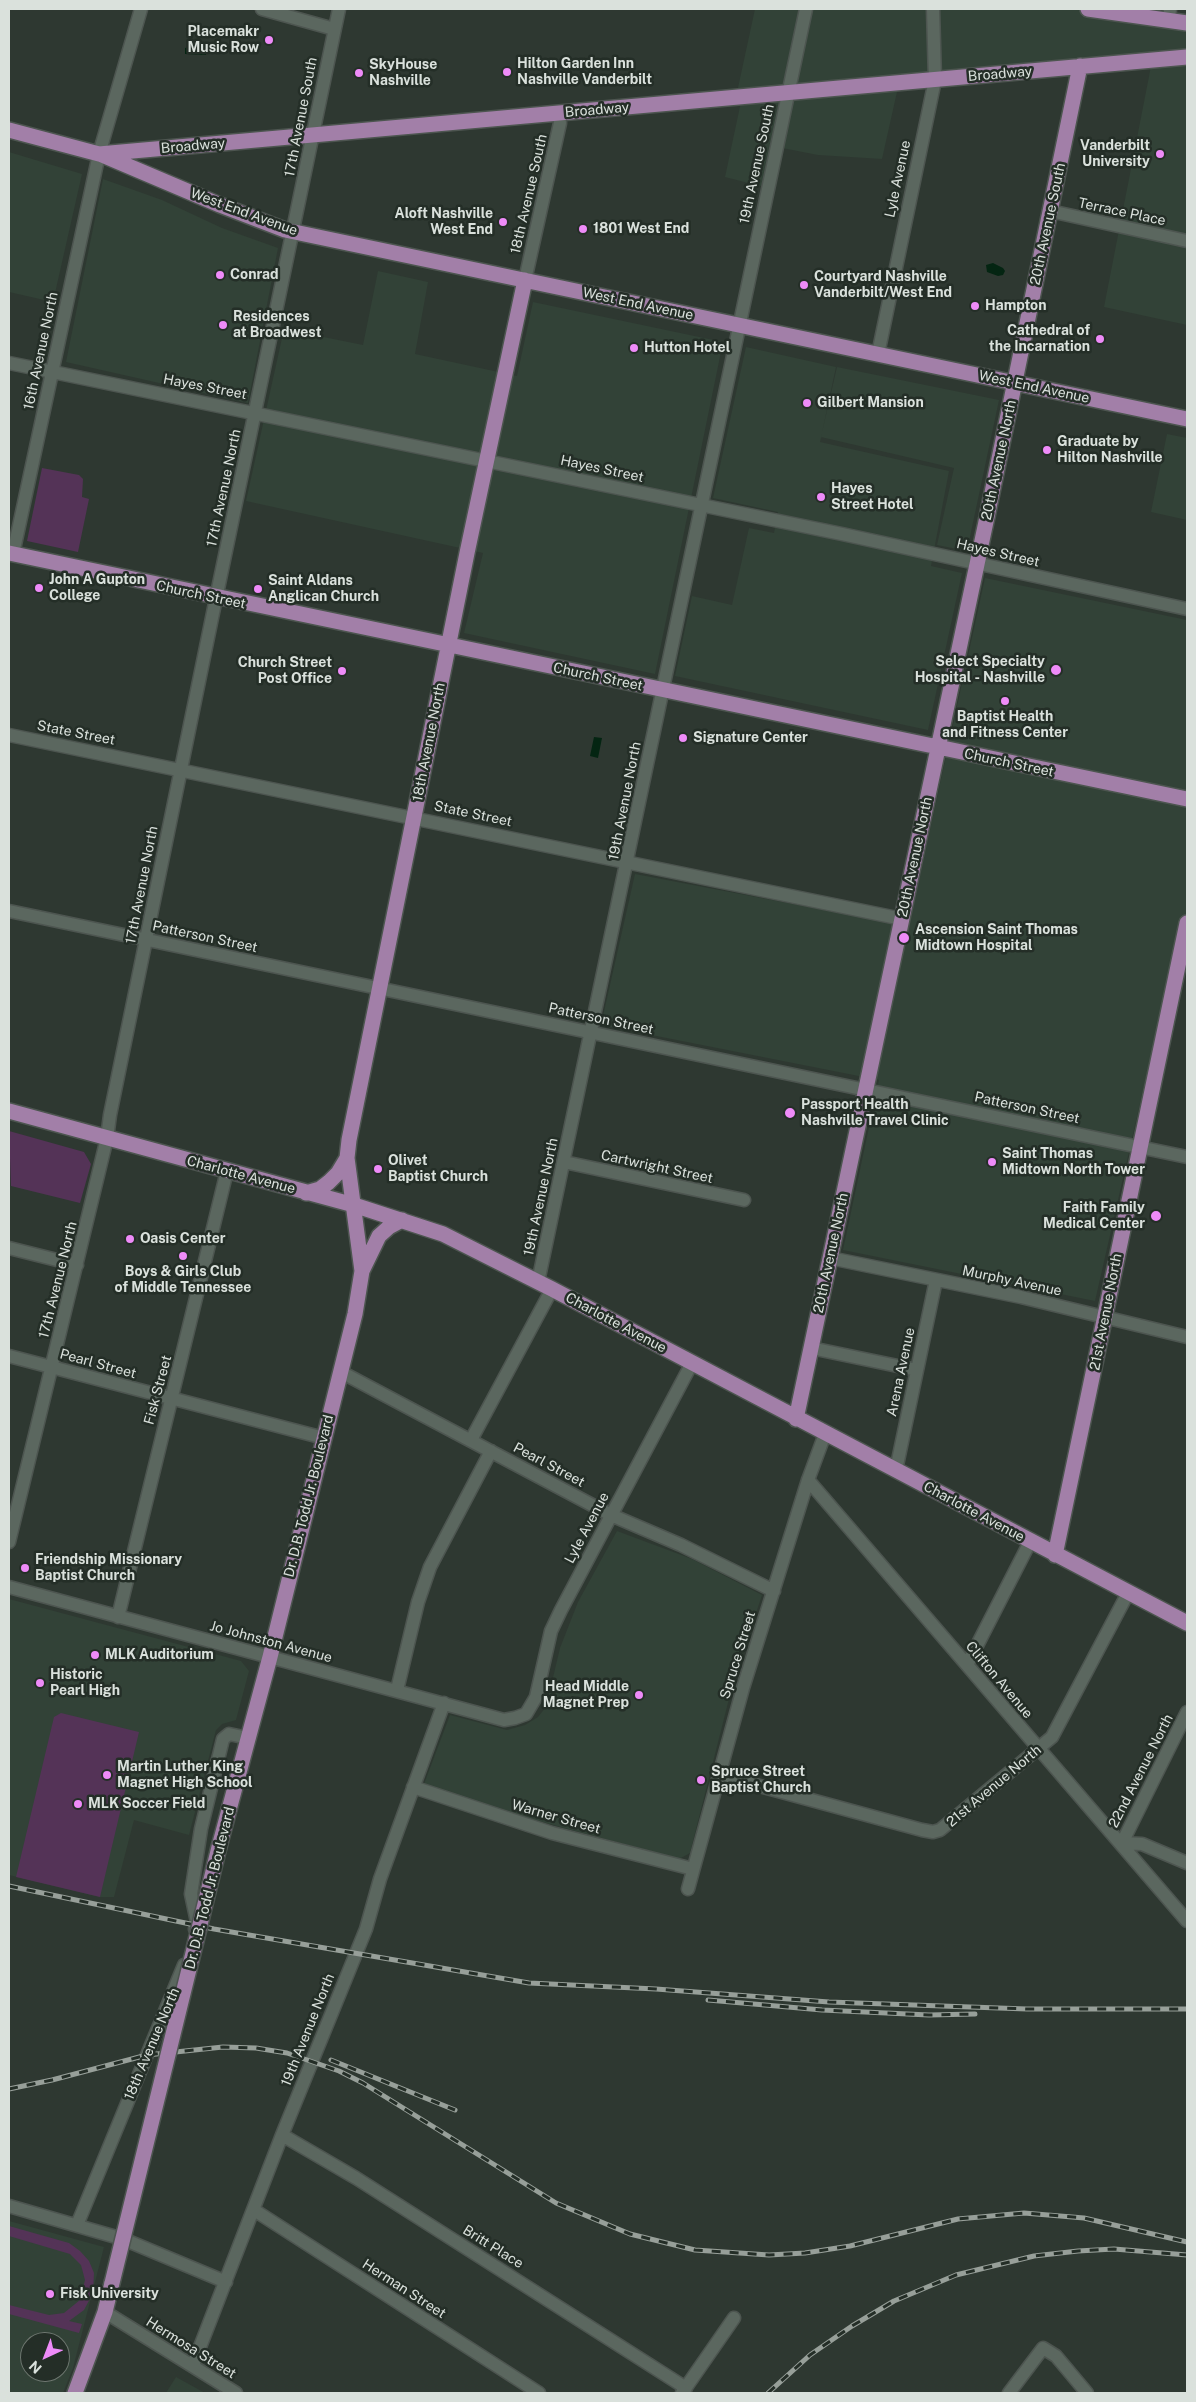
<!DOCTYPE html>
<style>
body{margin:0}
#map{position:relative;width:1196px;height:2402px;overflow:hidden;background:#2e3831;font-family:"Public Sans",sans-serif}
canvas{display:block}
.frame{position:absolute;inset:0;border:10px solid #dae1dc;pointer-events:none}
.north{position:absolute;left:20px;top:2332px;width:50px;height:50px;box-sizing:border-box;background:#242e27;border:1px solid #6d766f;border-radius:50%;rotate:223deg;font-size:14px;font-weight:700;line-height:20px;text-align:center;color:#dae1dc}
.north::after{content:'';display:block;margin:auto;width:18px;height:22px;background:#ee8bf8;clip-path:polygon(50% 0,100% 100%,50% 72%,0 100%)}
</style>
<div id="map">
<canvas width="1196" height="2402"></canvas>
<div class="frame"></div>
<div class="north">N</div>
</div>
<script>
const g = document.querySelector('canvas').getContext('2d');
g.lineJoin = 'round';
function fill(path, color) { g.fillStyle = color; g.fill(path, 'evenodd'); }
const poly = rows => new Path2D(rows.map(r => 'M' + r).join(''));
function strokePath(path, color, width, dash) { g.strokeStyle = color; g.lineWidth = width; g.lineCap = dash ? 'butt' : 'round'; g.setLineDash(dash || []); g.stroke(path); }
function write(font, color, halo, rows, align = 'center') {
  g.font = font + ' "Public Sans",sans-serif'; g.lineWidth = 5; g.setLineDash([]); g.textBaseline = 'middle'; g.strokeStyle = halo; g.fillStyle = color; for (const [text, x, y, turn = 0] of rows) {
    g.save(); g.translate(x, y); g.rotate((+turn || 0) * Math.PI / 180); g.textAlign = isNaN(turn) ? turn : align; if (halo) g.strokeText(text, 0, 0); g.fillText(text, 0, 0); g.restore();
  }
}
fill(poly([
 [755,9,1088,9,1187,23,1187,325,1104,307,1152,61,899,83,882,159,818,155,777,147,768,188,725,177,742,97,736,97],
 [9,152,82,174,53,302,9,292],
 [103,179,162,200,222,228,278,248,248,403,66,362],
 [378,271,428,282,415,354,517,376,533,302,723,342,655,674,464,633,483,553,246,501,284,329,363,345],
 [746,347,836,367,820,442,949,471,931,566,962,573,928,730,675,676,692,596,732,605,749,528,774,533,778,512,713,498],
 [837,367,999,400,967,551,937,545,954,468,821,437],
 [1167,434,1187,438,1187,520,1151,512],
 [985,578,1187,620,1187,952,1175,950,1095,1301,843,1250,879,1080,601,1025,635,874,909,926],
 [617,1531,692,1559,762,1595,733,1683,690,1853,679,1859,483,1806,424,1784,450,1715,507,1730,525,1725,538,1717,546,1707,560,1648,578,1602],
 [9,1599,241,1661,249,1671,236,1720,222,1724,216,1730,189,1835,134,1820,114,1897,100,1897,9,1875],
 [9,2221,104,2247,73,2368,63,2393,9,2393],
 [30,2342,60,2342,60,2372,30,2372],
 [176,2377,205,2393,166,2393]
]), '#324237');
fill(poly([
 [42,468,79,475,83,479,82,497,89,499,78,552,27,541],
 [9,1131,84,1152,91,1164,80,1203,11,1186],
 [61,1713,139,1732,100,1897,16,1877,54,1717],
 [9,2226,69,2243,80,2251,89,2261,94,2273,93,2293,84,2310,69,2321,82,2324,79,2333,9,2314,9,2305,49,2315,64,2313,80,2300,85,2280,81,2265,70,2254,9,2236]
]), '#543357');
fill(poly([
 [198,44,200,46,205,45,206,55,185,54,185,48],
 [993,263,1003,268,1005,271,1003,275,998,276,987,272,986,265],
 [594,737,602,738,598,758,590,756]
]), '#042512');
const minor = poly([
 [262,9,334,29],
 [1169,20,1170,9],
 [1050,211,1187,241],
 [525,280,560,123,559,114],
 [878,354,935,80,933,9],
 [9,363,842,534,1187,609],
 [13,554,99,154,141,9],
 [9,735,902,919],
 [9,911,1187,1157],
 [564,1162,744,1200],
 [9,1248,77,1265],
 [830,1258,1021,1297,1187,1337],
 [538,1282,806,9],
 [811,1348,917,1370],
 [9,1356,324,1438],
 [341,1372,611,1515,681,1545,774,1591],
 [471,1440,552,1289],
 [896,1470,936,1280],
 [808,1480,1187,1921],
 [9,1542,107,1138,110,1115,214,608,339,9],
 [9,1587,504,1720,515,1718,526,1714,536,1697,551,1631,561,1610,692,1363],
 [118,1617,227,1171],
 [967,1665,1030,1542],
 [397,1690,418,1602,430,1567,491,1451],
 [1187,1712,1122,1843,1142,1844,1187,1863],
 [719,1775,922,1830,933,1832,940,1830,1052,1737,1128,1593],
 [413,1787,552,1833,693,1869],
 [688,1889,743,1688,808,1480,825,1434],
 [195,1929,197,1922,191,1894,201,1829,223,1739,229,1734,248,1738],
 [282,2135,356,2178,686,2388],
 [9,2206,123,2239,226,2282],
 [254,2210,539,2393],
 [77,2225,184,1965],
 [105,2312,236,2393],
 [193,2365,282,2135,366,1929,380,1879,444,1703],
 [682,2393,734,2318],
 [1009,2393,1043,2348,1056,2356,1087,2393]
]);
const major = poly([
 [1088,9,1187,23],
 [9,130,99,154,1187,57],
 [100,154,220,205,285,230,1187,419],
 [9,553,1187,799],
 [9,1111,354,1205,443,1234,552,1289,1187,1623],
 [306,1193,320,1189,329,1182,338,1173,347,1158],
 [362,1271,379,1236,389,1227,402,1220],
 [796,1419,987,517,1080,66],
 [1055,1555,1187,923],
 [219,1847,270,1657,355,1314,362,1271,347,1158,349,1140,467,553,525,280],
 [75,2393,105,2312,112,2283]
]);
strokePath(minor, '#4d5550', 15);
strokePath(major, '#4d5550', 18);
strokePath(minor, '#5b675f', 12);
strokePath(major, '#a27fa8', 15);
const rail = poly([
 [9,1886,214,1929,529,1983,656,1989,829,2002,1027,2009,1187,2009],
 [708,2000,822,2010,929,2015,975,2014],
 [331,2060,455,2110],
 [9,2089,52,2080,147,2055,223,2047,256,2048,287,2053,339,2071,363,2083,556,2203,630,2234,695,2250,769,2255,805,2253,850,2246,958,2219,1024,2213,1084,2218,1187,2242],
 [768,2393,810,2355,852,2326,894,2301,956,2275,1034,2256,1078,2251,1114,2249,1187,2255]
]);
strokePath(rail, '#979f99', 5);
strokePath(rail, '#242e27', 3, [9]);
const majorBridge = poly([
 [112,2283,219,1847]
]);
strokePath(majorBridge, '#4d5550', 18, []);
strokePath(majorBridge, '#a27fa8', 15);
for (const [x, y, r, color] of [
 [269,40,5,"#ee8bf8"],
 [507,72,5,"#ee8bf8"],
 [359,73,5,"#ee8bf8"],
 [1160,154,5,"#ee8bf8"],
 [503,222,5,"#ee8bf8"],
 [583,229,5,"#ee8bf8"],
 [220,275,5,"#ee8bf8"],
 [804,285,5,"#ee8bf8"],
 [975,306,5,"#ee8bf8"],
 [223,325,5,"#ee8bf8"],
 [1100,339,5,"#ee8bf8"],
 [634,348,5,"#ee8bf8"],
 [807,403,5,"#ee8bf8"],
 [1047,450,5,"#ee8bf8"],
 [821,497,5,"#ee8bf8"],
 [39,588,5,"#ee8bf8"],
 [258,589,5,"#ee8bf8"],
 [1056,670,6,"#ee8bf8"],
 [342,671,5,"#ee8bf8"],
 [1005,701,5,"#ee8bf8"],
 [683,738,5,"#ee8bf8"],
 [904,938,6,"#ee8bf8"],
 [790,1113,6,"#ee8bf8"],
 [992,1162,5,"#ee8bf8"],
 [378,1169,5,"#ee8bf8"],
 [1156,1216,6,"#ee8bf8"],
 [130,1239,5,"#ee8bf8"],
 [183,1256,5,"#ee8bf8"],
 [25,1568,5,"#ee8bf8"],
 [95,1655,5,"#ee8bf8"],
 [40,1683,5,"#ee8bf8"],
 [639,1695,5,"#ee8bf8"],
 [107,1775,5,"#ee8bf8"],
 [701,1780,5,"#ee8bf8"],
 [78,1804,5,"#ee8bf8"],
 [50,2294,5,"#ee8bf8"]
]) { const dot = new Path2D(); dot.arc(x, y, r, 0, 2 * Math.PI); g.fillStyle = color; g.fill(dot); strokePath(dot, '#242e27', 2); }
write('bold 14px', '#dae1dc', '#242e27', [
 ["Placemakr",259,32,"right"],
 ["Music Row",259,48,"right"],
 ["Hilton Garden Inn",517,64],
 ["Nashville Vanderbilt",517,80],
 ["SkyHouse",369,65],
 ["Nashville",369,81],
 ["Vanderbilt",1150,146,"right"],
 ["University",1150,162,"right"],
 ["Aloft Nashville",493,214,"right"],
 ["West End",493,230,"right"],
 ["1801 West End",593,229],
 ["Conrad",230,275],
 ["Courtyard Nashville",814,277],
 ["Vanderbilt/West End",814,293],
 ["Hampton",985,306],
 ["Residences",233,317],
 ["at Broadwest",233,333],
 ["Cathedral of",1090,331,"right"],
 ["the Incarnation",1090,347,"right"],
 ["Hutton Hotel",644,348],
 ["Gilbert Mansion",817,403],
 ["Graduate by",1057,442],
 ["Hilton Nashville",1057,458],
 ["Hayes",831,489],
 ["Street Hotel",831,505],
 ["John A Gupton",49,580],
 ["College",49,596],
 ["Saint Aldans",268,581],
 ["Anglican Church",268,597],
 ["Select Specialty",1045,662,"right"],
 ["Hospital - Nashville",1045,678,"right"],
 ["Church Street",332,663,"right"],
 ["Post Office",332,679,"right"],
 ["Baptist Health",1005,717,"center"],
 ["and Fitness Center",1005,733,"center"],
 ["Signature Center",693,738],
 ["Ascension Saint Thomas",915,930],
 ["Midtown Hospital",915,946],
 ["Passport Health",801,1105],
 ["Nashville Travel Clinic",801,1121],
 ["Saint Thomas",1002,1154],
 ["Midtown North Tower",1002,1170],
 ["Olivet",388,1161],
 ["Baptist Church",388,1177],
 ["Faith Family",1145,1208,"right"],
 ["Medical Center",1145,1224,"right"],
 ["Oasis Center",140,1239],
 ["Boys & Girls Club",183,1272,"center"],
 ["of Middle Tennessee",183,1288,"center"],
 ["Friendship Missionary",35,1560],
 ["Baptist Church",35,1576],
 ["MLK Auditorium",105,1655],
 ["Historic",50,1675],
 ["Pearl High",50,1691],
 ["Head Middle",629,1687,"right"],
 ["Magnet Prep",629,1703,"right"],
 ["Martin Luther King",117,1767],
 ["Magnet High School",117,1783],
 ["Spruce Street",711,1772],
 ["Baptist Church",711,1788],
 ["MLK Soccer Field",88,1804],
 ["Fisk University",60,2294]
], 'left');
write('14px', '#dae1dc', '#242e27', [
 ["Broadway",1000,74,-5],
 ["Broadway",597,110,-5],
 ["17th Avenue South",301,117,-79],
 ["Broadway",193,146,-5],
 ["19th Avenue South",757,164,-78],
 ["Lyle Avenue",898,179,-78],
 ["18th Avenue South",529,194,-77],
 ["West End Avenue",244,212,20],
 ["Terrace Place",1122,212,12],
 ["20th Avenue South",1048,224,-78],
 ["West End Avenue",638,304,12],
 ["16th Avenue North",41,351,-78],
 ["Hayes Street",205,387,11],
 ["West End Avenue",1034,387,12],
 ["20th Avenue North",999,460,-78],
 ["Hayes Street",602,469,12],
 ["17th Avenue North",224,488,-78],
 ["Hayes Street",998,553,13],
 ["Church Street",201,595,12],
 ["Church Street",598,677,12],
 ["State Street",76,733,11],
 ["18th Avenue North",429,742,-79],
 ["Church Street",1009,763,12],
 ["19th Avenue North",625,801,-79],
 ["State Street",473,814,12],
 ["20th Avenue North",915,857,-78],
 ["17th Avenue North",142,885,-79],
 ["Patterson Street",205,937,12],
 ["Patterson Street",601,1019,12],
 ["Patterson Street",1027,1108,12],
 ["Cartwright Street",657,1167,12],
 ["Charlotte Avenue",241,1175,15],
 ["19th Avenue North",541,1197,-78],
 ["20th Avenue North",831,1253,-78],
 ["17th Avenue North",58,1280,-76],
 ["Murphy Avenue",1012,1281,12],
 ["21st Avenue North",1106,1312,-79],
 ["Charlotte Avenue",616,1323,28],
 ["Pearl Street",98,1364,15],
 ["Arena Avenue",901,1372,-78],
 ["Fisk Street",158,1390,-75],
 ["Pearl Street",549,1465,28],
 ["Dr. D.B. Todd Jr. Boulevard",309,1496,-76],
 ["Charlotte Avenue",974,1512,28],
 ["Lyle Avenue",587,1528,-62],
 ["Jo Johnston Avenue",271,1642,15],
 ["Spruce Street",738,1655,-73],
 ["Clifton Avenue",999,1680,50],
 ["22nd Avenue North",1141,1771,-63],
 ["21st Avenue North",994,1786,-40],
 ["Warner Street",556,1817,16],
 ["Dr. D.B. Todd Jr. Boulevard",210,1888,-76],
 ["19th Avenue North",308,2030,-68],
 ["18th Avenue North",152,2044,-67],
 ["Britt Place",493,2247,32],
 ["Herman Street",404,2289,33],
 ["Hermosa Street",191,2348,32]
]);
</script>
